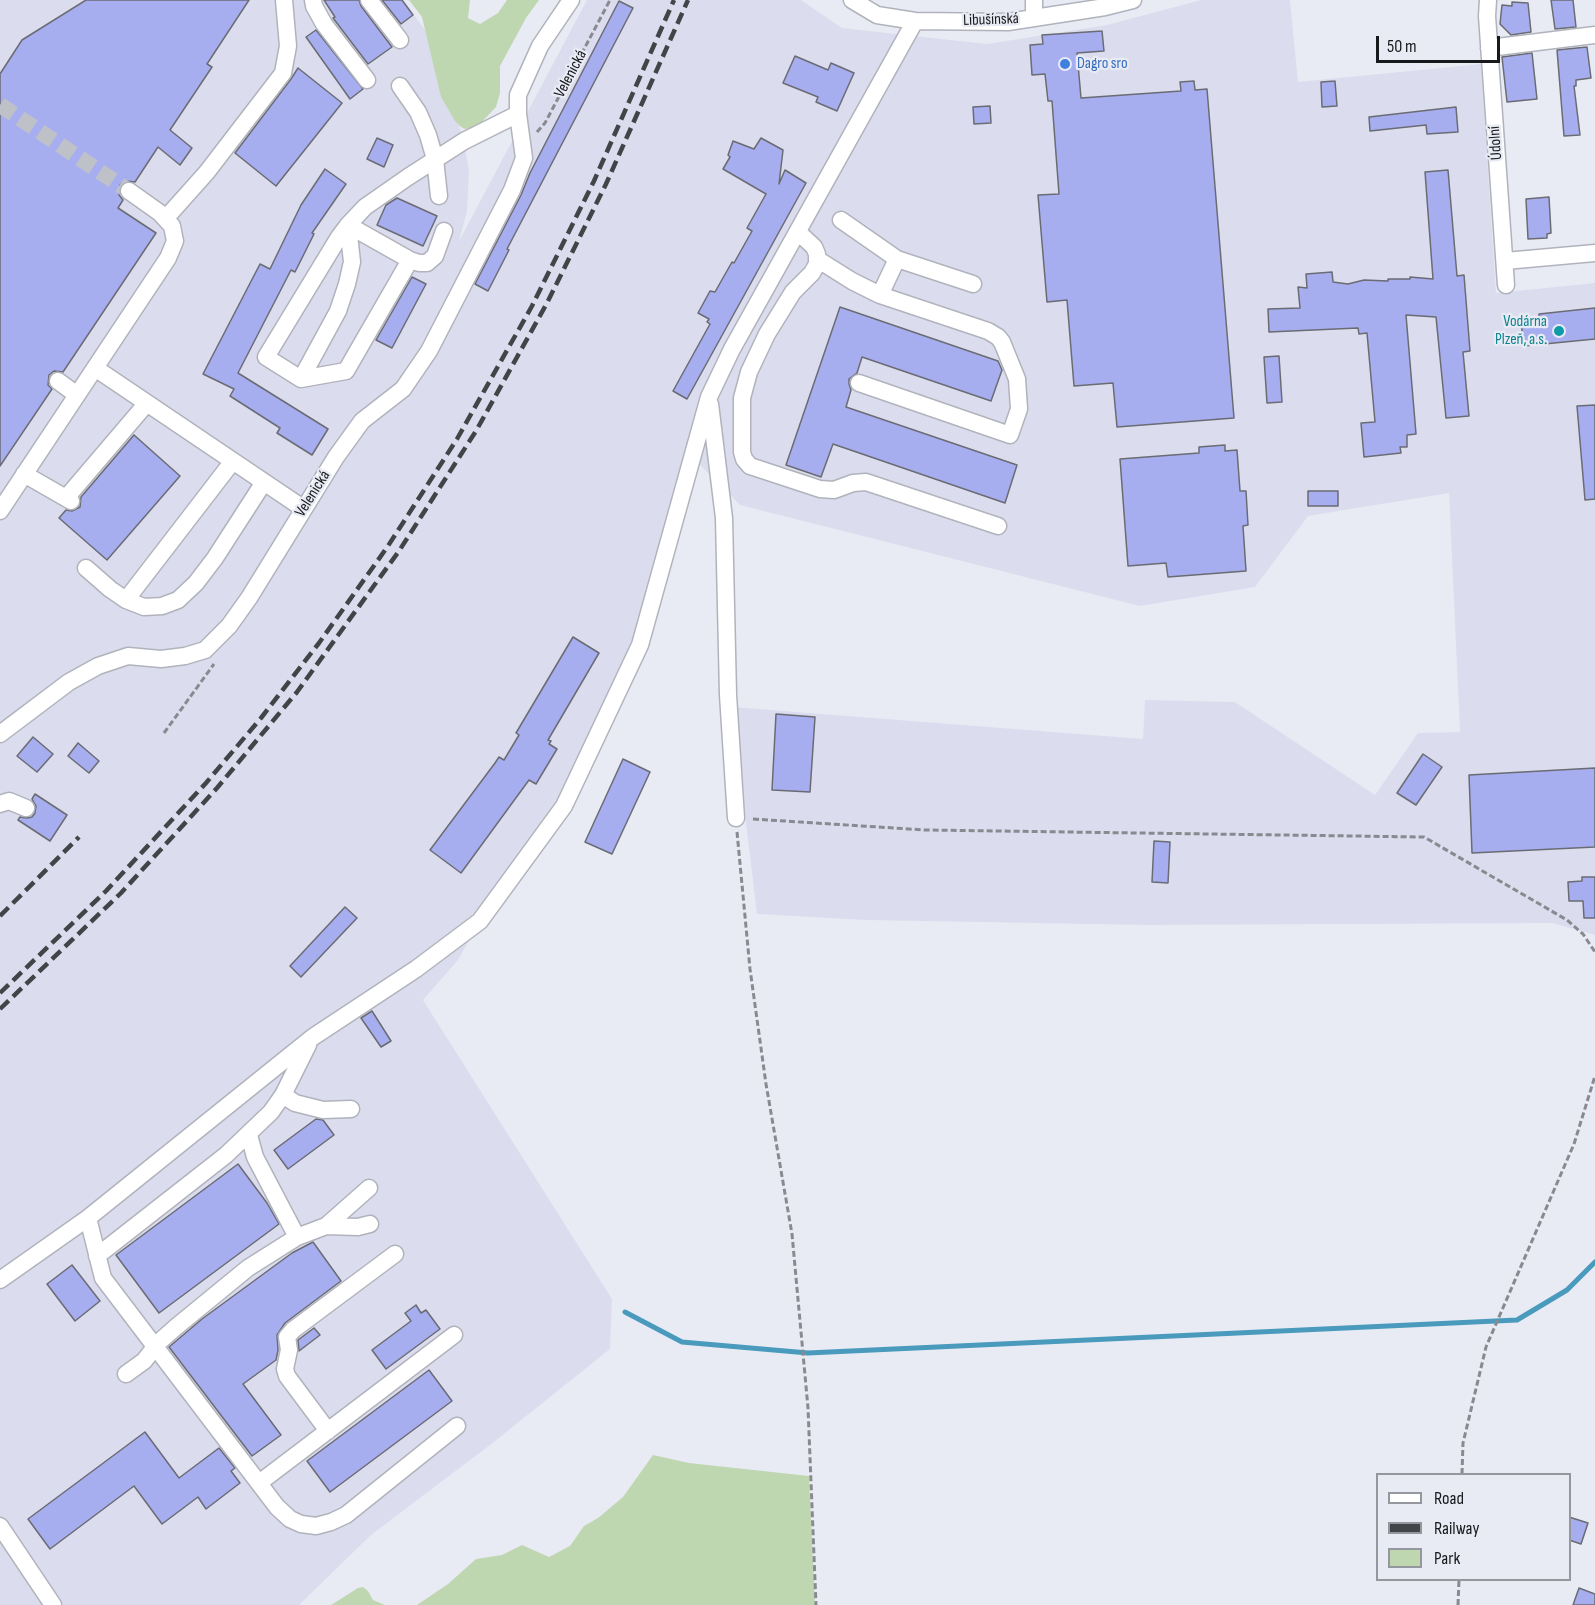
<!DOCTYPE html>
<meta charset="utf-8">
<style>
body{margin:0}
#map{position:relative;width:1595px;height:1605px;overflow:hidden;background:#e9ebf4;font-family:"Sofia Sans Condensed",sans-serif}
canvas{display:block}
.legend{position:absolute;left:1376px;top:1473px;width:195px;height:108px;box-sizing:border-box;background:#e9ebf4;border:2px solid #95979e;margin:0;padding:8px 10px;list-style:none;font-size:18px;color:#18191c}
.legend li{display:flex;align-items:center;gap:12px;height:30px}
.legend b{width:30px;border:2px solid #95979e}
.scale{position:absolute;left:1376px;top:36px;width:124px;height:27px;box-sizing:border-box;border:3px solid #18191c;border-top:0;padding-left:8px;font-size:18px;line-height:21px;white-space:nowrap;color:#18191c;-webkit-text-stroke:4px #e9ebf4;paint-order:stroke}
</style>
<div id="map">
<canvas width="1595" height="1605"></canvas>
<ul class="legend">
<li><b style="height:8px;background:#fff"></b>Road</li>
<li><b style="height:8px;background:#434448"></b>Railway</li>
<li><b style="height:16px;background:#bfd7b0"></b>Park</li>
</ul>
<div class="scale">50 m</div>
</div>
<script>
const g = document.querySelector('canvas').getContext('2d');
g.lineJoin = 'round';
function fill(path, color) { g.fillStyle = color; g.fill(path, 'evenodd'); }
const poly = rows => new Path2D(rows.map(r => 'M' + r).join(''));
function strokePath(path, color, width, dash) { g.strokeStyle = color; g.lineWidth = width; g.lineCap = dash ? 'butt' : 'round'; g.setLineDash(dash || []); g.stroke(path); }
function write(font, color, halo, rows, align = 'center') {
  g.font = font + ' "Sofia Sans Condensed",sans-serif'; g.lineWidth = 4.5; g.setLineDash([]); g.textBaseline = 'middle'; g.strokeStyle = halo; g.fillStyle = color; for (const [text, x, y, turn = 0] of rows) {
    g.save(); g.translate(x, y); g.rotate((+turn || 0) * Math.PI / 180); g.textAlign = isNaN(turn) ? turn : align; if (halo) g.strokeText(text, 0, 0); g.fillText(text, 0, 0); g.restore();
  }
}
fill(poly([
 [0,0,403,0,428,34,464,141,469,172,467,211,459,241,587,0,801,0,842,28,987,44,1107,25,1201,0,1290,0,1298,82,1481,64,1496,293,1595,283,1595,935,1552,923,1147,925,865,920,757,914,732,707,1143,739,1145,700,1235,702,1375,795,1418,733,1460,732,1449,493,1308,516,1255,587,1140,606,740,505,691,456,640,645,564,806,480,921,458,960,423,1000,612,1299,610,1349,490,1445,371,1535,299,1605,0,1605]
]), '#dbddee');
fill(poly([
 [409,0,470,0,468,18,480,24,498,13,507,0,539,0,526,18,500,66,500,93,496,107,477,127,465,129,461,127,455,121,441,97,422,17],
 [653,1455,689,1463,809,1476,815,1605,417,1605,448,1584,476,1559,502,1555,522,1545,549,1557,570,1546,584,1526,598,1518,623,1497],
 [363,1587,368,1591,373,1600,385,1605,331,1605,358,1588]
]), '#bfd7b0');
strokePath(poly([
 [625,1312,682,1342,808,1353,1517,1320,1567,1290,1595,1262]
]), '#499abc', 5);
const building = poly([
 [86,0,249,0,207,64,212,67,170,130,192,148,180,165,158,147,135,182,125,181,120,185,119,195,123,200,118,208,156,233,63,372,54,371,49,375,48,385,52,389,0,466,0,74,22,40,86,0],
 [324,0,359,0,361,6,392,47,368,64,333,18,335,17,324,0],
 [382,0,402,0,413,15,401,24,382,0],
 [1551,0,1573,0,1576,27,1555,29,1551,0],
 [619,1,633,8,507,249,509,250,488,291,475,284,521,195,530,173,619,1],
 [1512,2,1528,3,1531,32,1511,35,1500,24,1502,5,1512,6,1512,2],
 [316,30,363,89,350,99,306,37,316,30],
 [1102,31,1104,51,1077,53,1081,98,1181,91,1180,82,1194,81,1195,90,1207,89,1234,418,1117,427,1113,383,1074,386,1067,300,1047,302,1038,195,1059,194,1052,101,1048,101,1045,74,1032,75,1030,45,1043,44,1042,35,1102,31],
 [1587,47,1591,78,1576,80,1576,86,1574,86,1580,135,1564,136,1557,50,1587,47],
 [1532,53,1537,99,1507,102,1502,57,1532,53],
 [795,56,828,70,831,63,854,73,837,111,816,102,818,97,783,83,795,56],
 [298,68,342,103,276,186,235,153,291,79,298,68],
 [1335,81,1337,106,1322,107,1321,82,1335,81],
 [990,106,991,123,974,124,973,107,990,106],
 [1456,107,1458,132,1427,134,1426,125,1370,131,1369,117,1456,107],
 [377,138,393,145,384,167,367,159,377,138],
 [761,138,783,150,779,184,785,170,806,183,687,399,673,391,710,324,707,322,709,319,698,313,710,291,715,292,732,262,734,263,752,231,747,228,766,194,723,169,730,157,728,155,733,141,754,149,761,138],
 [325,169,346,184,312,233,314,234,295,272,291,270,238,373,328,429,312,455,277,433,280,428,230,396,234,389,203,374,260,264,270,269,301,205,325,169],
 [1448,170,1457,276,1464,275,1470,351,1463,352,1469,416,1446,418,1436,317,1406,315,1416,434,1407,435,1407,447,1400,447,1401,453,1364,457,1361,423,1375,422,1367,333,1359,334,1358,328,1269,332,1268,309,1300,308,1298,287,1307,288,1306,274,1332,272,1333,282,1348,284,1364,280,1388,281,1388,279,1410,279,1410,277,1433,279,1425,172,1448,170],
 [1549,197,1551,233,1547,234,1547,238,1528,239,1526,199,1549,197],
 [397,198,437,216,423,246,377,225,386,205,397,198],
 [412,277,426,284,392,348,376,340,412,277],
 [840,307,998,361,1002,370,991,401,862,357,857,373,849,379,849,384,851,390,846,407,1017,465,1005,503,833,444,821,477,786,465,840,307],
 [1595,308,1595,339,1524,346,1521,323,1539,321,1539,314,1595,308],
 [1279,356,1282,402,1267,403,1264,357,1279,356],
 [1595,405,1595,499,1585,500,1577,406,1595,405],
 [134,435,180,476,107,560,59,518,66,510,72,511,80,507,81,497,134,435],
 [1225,445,1225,451,1237,450,1240,491,1246,491,1248,525,1243,526,1246,571,1168,577,1166,563,1128,566,1120,459,1199,453,1199,447,1225,445],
 [1308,491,1338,491,1338,506,1308,506,1308,491],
 [573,637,599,653,548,740,551,741,549,744,557,749,536,784,529,780,461,873,430,850,495,763,499,757,504,760,519,735,516,733,573,637],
 [776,714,815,717,810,792,772,790,776,714],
 [33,737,53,754,37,772,17,756,33,737],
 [78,743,99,761,89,773,68,756,78,743],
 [1423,754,1442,767,1416,805,1397,793,1423,754],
 [623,759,650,772,612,854,585,842,623,759],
 [1595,768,1595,847,1472,853,1469,775,1595,768],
 [35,794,67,815,50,841,18,820,20,817,27,818,32,817,35,813,36,806,32,799,35,794],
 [1154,841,1170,842,1168,883,1152,882,1154,841],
 [1582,877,1595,877,1595,918,1584,918,1583,901,1569,901,1568,882,1582,881,1582,877],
 [345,907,357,918,301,977,290,966,345,907],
 [372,1011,391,1041,381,1047,361,1018,372,1011],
 [316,1119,323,1120,334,1135,288,1169,274,1150,316,1119],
 [238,1164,267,1203,279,1224,159,1313,116,1255,238,1164],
 [313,1242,341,1281,285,1323,277,1335,278,1350,276,1360,243,1384,281,1435,252,1456,169,1347,202,1319,292,1253,313,1242],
 [72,1265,100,1301,75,1321,47,1284,72,1265],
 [416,1305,421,1313,426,1310,440,1329,386,1369,372,1350,411,1321,405,1313,416,1305],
 [314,1328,320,1335,299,1351,298,1340,314,1328],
 [429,1370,452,1401,330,1492,307,1461,429,1370],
 [145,1432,179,1478,219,1448,235,1468,231,1471,240,1483,206,1509,198,1497,162,1524,134,1486,50,1549,28,1519,145,1432],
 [1569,1517,1588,1523,1581,1544,1569,1540,1569,1517],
 [1579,1588,1595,1594,1595,1605,1573,1605,1579,1588]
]);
fill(building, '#a7aeef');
strokePath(building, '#6a6b73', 1.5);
strokePath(poly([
 [0,105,129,191]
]), '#bfc1c9', 16, [16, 8]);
const minor = poly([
 [313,0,314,6,324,24,367,80],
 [369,0,400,40],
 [852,0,877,15,915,21,1008,22,1105,7,1133,0],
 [1488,0,1487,16,1506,285],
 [1034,18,1034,0],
 [1489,48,1595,35],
 [400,86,418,112,428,135,435,159,439,196],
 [166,218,207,172,283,73,288,46,284,0],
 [841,220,897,259,973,284],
 [348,225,410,260,346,371,301,379,266,357,339,237,348,225,365,207,408,177,464,141,518,114],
 [798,232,814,247,817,254,817,264,812,273,793,292,767,334,749,372,742,398,742,452,744,459,750,466,820,489,834,490,853,483,866,482,998,526],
 [817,259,852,281,880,295,988,331,998,337,1002,342,1017,379,1019,409,1010,435,859,383],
 [410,260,419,263,427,263,435,256,444,231],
 [1505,261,1595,253],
 [880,295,897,259],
 [95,368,304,509],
 [301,379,338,311,347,284,352,262,348,225],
 [58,381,77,395],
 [710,404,724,518,728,695,736,818],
 [24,474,71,501],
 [66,498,147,403],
 [0,511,168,258,175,241,172,226,160,213,129,191],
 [86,568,110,589,126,600,144,607,162,606,178,600,196,583,215,558,264,482],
 [126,600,233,461],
 [0,734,69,682,98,666,128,656,161,659,185,656,205,650,229,626,249,598,336,457,362,421,403,389,429,351,512,190,524,158,518,114,518,95,540,46,571,0],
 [0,804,9,801,26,808],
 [308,1045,283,1095,295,1103,323,1110,351,1109],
 [249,1135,255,1157,297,1237],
 [88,1218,103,1278,277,1507,290,1519,301,1524,316,1526,331,1522,346,1515,457,1426],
 [326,1226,369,1188],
 [97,1256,226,1155,271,1112,283,1095],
 [0,1280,88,1218,313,1037,416,969,480,921,564,806,640,645,709,397,732,349,915,21],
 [126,1374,144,1361,159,1342,176,1327,248,1268,297,1237,326,1226,358,1227,370,1224],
 [328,1431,287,1376,285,1369,289,1350,287,1337,293,1330,395,1254],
 [259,1483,454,1335],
 [0,1526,53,1605]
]);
strokePath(minor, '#b1b3bc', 19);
strokePath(poly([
 [537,132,545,123,610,0],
 [164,733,214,664],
 [753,819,925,830,1424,837,1567,920,1583,934,1595,952],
 [737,832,750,969,766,1084,792,1234,808,1408,816,1605],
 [1462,1474,1463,1443,1486,1347,1574,1144,1595,1076],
 [1458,1605,1459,1580]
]), '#888a90', 3, [6, 3]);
strokePath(minor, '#fff', 16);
strokePath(poly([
 [0,916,79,837],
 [0,993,106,891,206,783,261,718,319,643,388,546,457,439,532,306,594,181,674,0],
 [0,1009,121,893,217,788,297,692,399,551,476,431,547,303,606,184,688,0]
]), '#434448', 4.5, [12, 6]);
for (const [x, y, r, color] of [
 [1065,64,6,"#3f7fe0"],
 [1559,331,6,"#0f9aa8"]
]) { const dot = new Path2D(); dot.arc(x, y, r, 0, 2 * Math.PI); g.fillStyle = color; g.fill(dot); strokePath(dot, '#e9ebf4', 2); }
write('16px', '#18191c', '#e9ebf4', [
 ["Libušínská",991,20,-2],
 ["Velenická",571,74,-62],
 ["Údolní",1496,143,-94],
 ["Velenická",313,494,-58]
]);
write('16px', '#366cbe', '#e9ebf4', [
 ["Dagro sro",1077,64]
], 'left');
write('16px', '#0d838f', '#e9ebf4', [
 ["Vodárna",1547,322],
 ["Plzeň, a.s.",1547,340]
], 'right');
</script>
